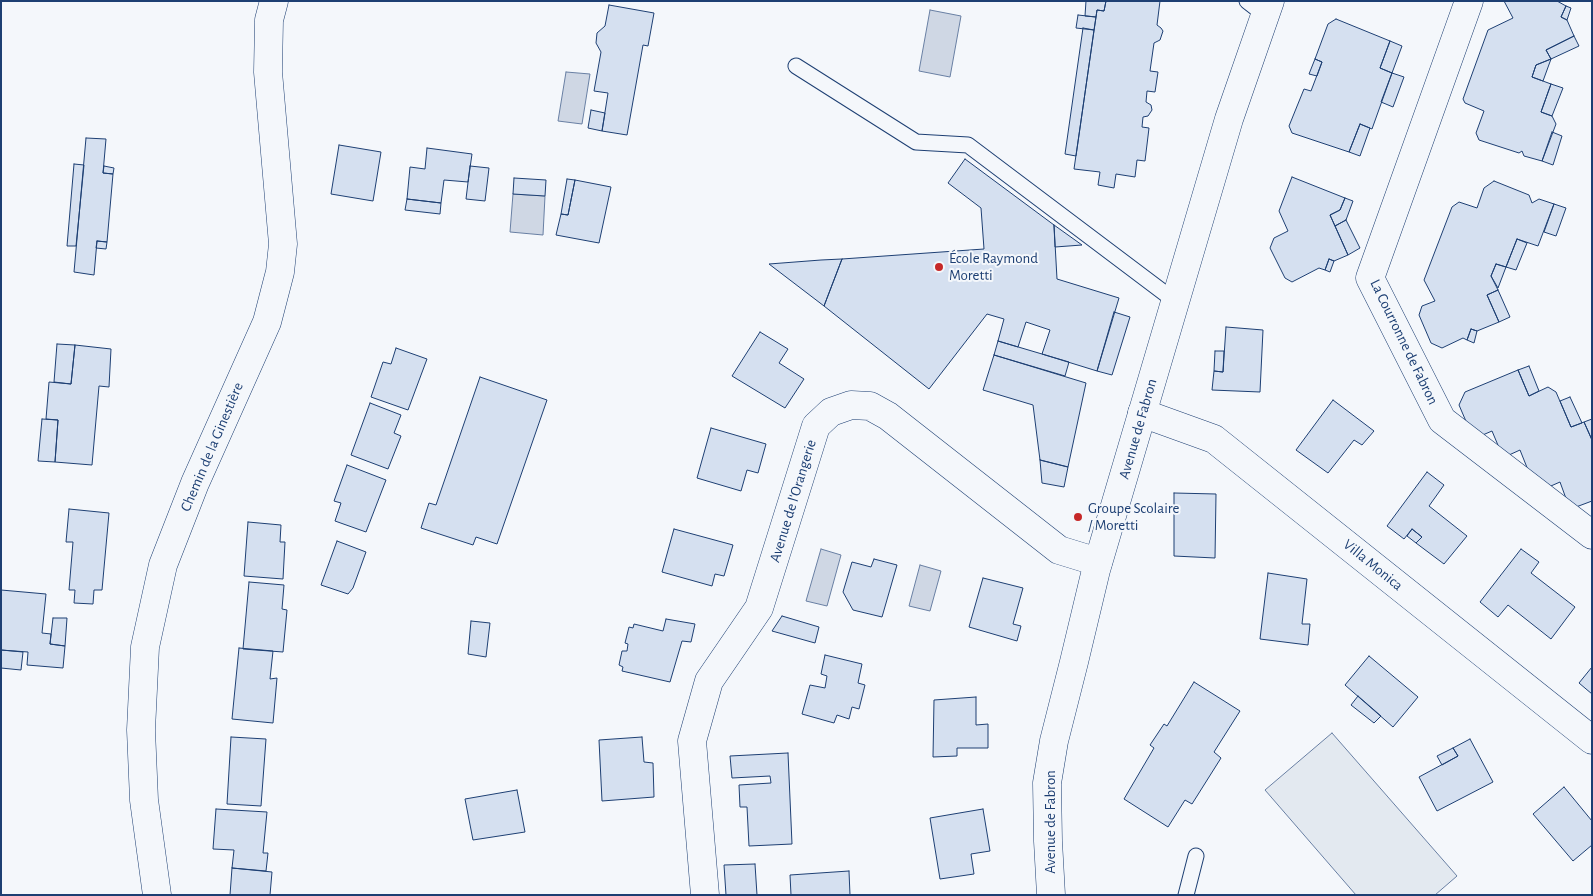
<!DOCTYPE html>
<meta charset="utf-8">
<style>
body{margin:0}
#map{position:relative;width:1593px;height:896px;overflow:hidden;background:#f4f7fb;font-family:"Alegreya Sans",sans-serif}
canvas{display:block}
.frame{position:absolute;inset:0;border:2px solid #1d3f73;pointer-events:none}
</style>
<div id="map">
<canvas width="1593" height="896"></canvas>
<div class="frame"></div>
</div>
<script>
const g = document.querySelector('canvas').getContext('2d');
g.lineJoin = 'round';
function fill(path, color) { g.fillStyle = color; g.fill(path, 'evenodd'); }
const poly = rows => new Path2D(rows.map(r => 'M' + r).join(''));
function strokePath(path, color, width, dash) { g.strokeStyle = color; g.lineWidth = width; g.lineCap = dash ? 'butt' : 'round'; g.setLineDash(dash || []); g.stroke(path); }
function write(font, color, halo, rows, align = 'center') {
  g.font = font + ' "Alegreya Sans",sans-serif'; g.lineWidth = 4; g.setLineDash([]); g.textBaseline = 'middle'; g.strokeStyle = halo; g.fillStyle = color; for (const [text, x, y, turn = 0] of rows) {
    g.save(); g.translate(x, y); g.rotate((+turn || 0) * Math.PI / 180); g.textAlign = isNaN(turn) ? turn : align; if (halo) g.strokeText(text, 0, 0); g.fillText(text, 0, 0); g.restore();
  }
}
const green = poly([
 [1332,733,1457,876,1435,895,1356,895,1265,790,1332,733]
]);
fill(green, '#e3e9f0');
strokePath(green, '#687fa3', 1);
const water = poly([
 [930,10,961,16,950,77,919,71,930,10],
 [566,72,590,74,582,124,558,121,566,72],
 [513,194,545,196,543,235,510,232,513,194],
 [821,549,841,555,827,606,806,601,821,549],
 [920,565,941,571,930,611,909,606,920,565]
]);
fill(water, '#cfd7e4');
strokePath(water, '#687fa3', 1);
const building = poly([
 [1086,1,1106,1,1104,11,1097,10,1096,17,1085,16,1086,1],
 [1106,1,1160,1,1157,25,1161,28,1163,31,1160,40,1154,43,1150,71,1158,72,1155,92,1147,91,1146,102,1151,105,1152,110,1148,116,1143,117,1142,127,1149,128,1145,161,1137,160,1135,177,1116,174,1114,188,1098,185,1100,172,1074,169,1097,10,1104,11,1106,1],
 [1504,1,1557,1,1566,6,1561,17,1567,20,1574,36,1546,50,1551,59,1536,65,1532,77,1551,84,1541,112,1552,116,1556,124,1542,161,1524,156,1522,151,1519,153,1479,140,1476,133,1484,111,1465,103,1463,99,1488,30,1513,18,1504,1],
 [609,5,654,13,648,46,643,45,627,135,602,131,608,93,594,91,601,52,596,43,597,33,605,26,609,5],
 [1566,6,1571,8,1567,20,1561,17,1566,6],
 [1078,15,1096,17,1094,30,1076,28,1078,15],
 [1336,19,1390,41,1380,68,1392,73,1372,129,1360,124,1349,152,1292,133,1289,126,1304,89,1311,91,1322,62,1315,59,1328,24,1336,19],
 [1083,28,1094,30,1076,156,1065,154,1083,28],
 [1574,36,1579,46,1551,59,1546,50,1574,36],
 [1390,41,1402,46,1392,73,1380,68,1390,41],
 [1315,59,1322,62,1317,76,1309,74,1315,59],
 [1551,59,1543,81,1532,77,1536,65,1551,59],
 [1392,73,1404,77,1393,107,1381,102,1392,73],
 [1551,84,1563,88,1552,116,1541,112,1551,84],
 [591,110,605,113,602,131,588,128,591,110],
 [1360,124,1370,128,1360,156,1349,152,1360,124],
 [1552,132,1562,136,1553,165,1542,161,1552,132],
 [86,138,106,139,103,173,113,174,107,242,97,241,94,275,74,272,86,138],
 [339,145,381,152,373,201,331,194,339,145],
 [427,148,472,154,468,182,444,180,441,203,407,199,410,167,425,169,427,148],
 [965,159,1054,225,1057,279,1119,298,1097,371,1042,354,1050,330,1026,322,1018,347,998,341,1004,319,987,314,929,389,824,306,842,259,984,249,981,208,948,183,965,159],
 [74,164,84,165,76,246,67,246,74,164],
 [104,166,114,168,113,174,103,173,104,166],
 [470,166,489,168,485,201,466,199,470,166],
 [1292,177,1345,198,1340,210,1330,215,1348,255,1334,261,1329,259,1325,270,1319,268,1292,282,1285,278,1270,248,1274,238,1288,231,1279,211,1292,177],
 [514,178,546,180,545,196,513,194,514,178],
 [567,179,575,180,568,215,561,214,567,179],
 [575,180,611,187,599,243,556,235,561,214,568,215,575,180],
 [1494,181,1529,195,1532,203,1539,199,1554,204,1538,246,1517,239,1506,267,1496,264,1491,276,1498,290,1487,295,1499,322,1477,331,1471,329,1467,340,1463,338,1442,348,1431,343,1419,315,1422,306,1435,301,1424,280,1452,207,1459,202,1477,208,1484,188,1494,181],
 [1345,198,1353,201,1346,220,1335,226,1330,215,1340,210,1345,198],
 [407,199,441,203,440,214,405,210,407,199],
 [1554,204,1566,208,1556,236,1544,232,1554,204],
 [1346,220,1360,248,1348,255,1335,226,1346,220],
 [1054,225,1082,245,1055,247,1054,225],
 [1517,239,1527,243,1516,270,1506,267,1517,239],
 [97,241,107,242,106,249,96,248,97,241],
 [842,259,824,306,769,264,821,260,842,259],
 [1329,259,1334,261,1330,272,1325,270,1329,259],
 [1496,264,1506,267,1498,288,1491,276,1496,264],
 [1498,290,1510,317,1499,322,1487,295,1498,290],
 [1114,312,1130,317,1112,375,1097,371,1114,312],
 [1226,327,1263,330,1260,392,1212,390,1214,371,1223,372,1226,327],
 [1471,329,1477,331,1474,343,1467,340,1471,329],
 [760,332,788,349,779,363,804,379,785,408,732,376,760,332],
 [998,341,1069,362,1065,376,994,355,998,341],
 [57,344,75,345,71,384,54,382,57,344],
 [75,345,111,349,109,387,99,386,92,465,55,462,58,420,46,419,49,382,71,384,75,345],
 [396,348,427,359,408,410,371,397,383,362,391,364,396,348],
 [1215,351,1224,351,1223,372,1214,371,1215,351],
 [994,355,1086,383,1068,467,1040,460,1033,405,983,390,994,355],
 [1529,366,1539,391,1529,396,1518,370,1529,366],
 [1518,370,1529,396,1548,387,1556,392,1571,427,1584,422,1592,440,1592,501,1576,507,1568,504,1560,482,1544,489,1534,485,1520,450,1509,455,1500,450,1492,431,1478,437,1471,433,1459,405,1465,392,1518,370],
 [480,377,547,400,497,544,476,537,473,545,421,528,429,503,436,505,480,377],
 [1570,397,1582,423,1571,427,1560,401,1570,397],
 [1333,400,1374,431,1362,445,1354,440,1328,473,1296,450,1333,400],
 [370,403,401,415,394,433,401,436,388,469,351,455,370,403],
 [42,419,58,420,55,462,38,461,42,419],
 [1592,419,1592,440,1584,422,1592,419],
 [711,428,766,444,758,473,747,470,741,491,697,478,711,428],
 [1040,460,1068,467,1064,487,1042,483,1040,460],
 [347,465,386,480,366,532,335,521,341,503,334,501,347,465],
 [1427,472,1444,485,1429,506,1467,536,1444,564,1416,543,1422,537,1412,529,1404,539,1387,526,1427,472],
 [1174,493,1216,494,1215,558,1174,556,1174,493],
 [69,509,109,513,102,590,94,590,93,604,74,603,75,590,69,590,73,542,66,542,69,509],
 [248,522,281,525,280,542,285,542,283,579,244,576,248,522],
 [674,529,733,545,724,576,715,574,712,586,662,572,674,529],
 [1412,529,1422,537,1416,543,1407,536,1412,529],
 [337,541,366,552,353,588,348,594,321,585,337,541],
 [1521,549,1539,562,1531,573,1575,607,1551,639,1508,605,1498,617,1480,602,1521,549],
 [874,559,897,565,882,617,853,610,843,592,852,562,871,567,874,559],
 [1268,573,1307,579,1302,624,1310,624,1308,645,1260,639,1268,573],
 [983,578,1023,588,1013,624,1021,626,1017,641,969,627,983,578],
 [249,582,284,585,282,609,287,610,283,652,243,649,249,582],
 [1,590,46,594,42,633,51,634,50,644,65,646,63,668,27,665,28,652,1,650,1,590],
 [782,616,819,627,815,643,772,631,782,616],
 [53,618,67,618,65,646,50,644,53,618],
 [666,619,695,624,691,642,682,641,670,682,622,671,623,667,619,665,622,651,627,651,628,644,625,643,629,627,633,628,634,624,663,631,666,619],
 [471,621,490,623,486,657,468,654,471,621],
 [239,648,273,651,270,679,277,678,273,723,232,719,239,648],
 [1,650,23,652,21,670,1,668,1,650],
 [825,655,862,664,858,683,865,685,859,709,852,707,849,719,837,715,834,723,802,714,810,685,825,688,827,676,821,674,825,655],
 [1369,656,1418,697,1393,727,1345,685,1369,656],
 [1592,667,1592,694,1579,683,1592,667],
 [1194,682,1240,711,1214,752,1221,758,1192,804,1185,800,1168,827,1124,799,1154,748,1150,745,1164,724,1167,726,1194,682],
 [1358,696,1381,716,1374,723,1351,705,1358,696],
 [976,697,976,725,988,724,988,748,957,748,957,756,933,757,934,700,976,697],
 [231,737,266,739,261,806,227,804,231,737],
 [642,737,644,762,653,763,654,797,602,801,599,740,642,737],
 [1470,739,1493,782,1437,811,1419,777,1458,756,1453,748,1470,739],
 [1453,748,1458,756,1442,765,1437,756,1453,748],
 [788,753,792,844,749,846,747,807,740,807,739,785,771,783,770,776,732,778,730,756,788,753],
 [1564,787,1592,821,1592,845,1573,861,1533,814,1564,787],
 [517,790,525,832,473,840,465,799,517,790],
 [216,809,267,812,263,853,268,853,266,871,232,868,234,850,213,849,216,809],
 [983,809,990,851,971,854,974,874,940,879,930,818,983,809],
 [755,864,757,895,726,895,724,865,755,864],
 [232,868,272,872,270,895,230,895,232,868],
 [849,871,850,895,791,895,790,875,849,871]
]);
fill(building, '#d5e0f0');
strokePath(building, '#1d3f73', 1);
const service = poly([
 [1247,1,1265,15],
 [796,66,916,142,968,145,1175,301],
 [1186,895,1196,856]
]);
const minor = poly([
 [1469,1,1370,278,1442,420,1592,535],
 [1142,413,1214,439,1592,740],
 [705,895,692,741,709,681,759,608,816,426,831,412,851,405,870,406,888,416,1059,550,1098,562]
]);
const tertiary = poly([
 [157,895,144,800,141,730,145,647,163,565,195,483,267,322,280,272,283,244,268,72,269,20,274,1],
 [1051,895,1048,841,1047,783,1054,741,1074,662,1096,570,1229,119,1270,1]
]);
strokePath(service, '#1d3f73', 17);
strokePath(minor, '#1d3f73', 29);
strokePath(tertiary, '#1d3f73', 29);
strokePath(service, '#f4f7fb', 15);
strokePath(minor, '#f4f7fb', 28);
strokePath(tertiary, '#f4f7fb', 28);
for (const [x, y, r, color] of [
 [939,267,5,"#c62828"],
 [1078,517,5,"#c62828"]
]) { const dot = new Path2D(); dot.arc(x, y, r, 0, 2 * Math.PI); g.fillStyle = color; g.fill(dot); strokePath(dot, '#f4f7fb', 2); }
write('15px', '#1d3f73', '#f4f7fb', [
 ["École Raymond",949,258],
 ["Moretti",949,275],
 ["Groupe Scolaire",1088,508],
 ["/ Moretti",1088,525]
], 'left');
write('15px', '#1d3f73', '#f4f7fb', [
 ["La Courronne de Fabron",1404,342,64],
 ["Avenue de Fabron",1138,429,-74],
 ["Chemin de la Ginestière",212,447,-67],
 ["Avenue de l'Orangerie",793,501,-73],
 ["Villa Monica",1373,565,39],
 ["Avenue de Fabron",1050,822,-90]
]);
</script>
